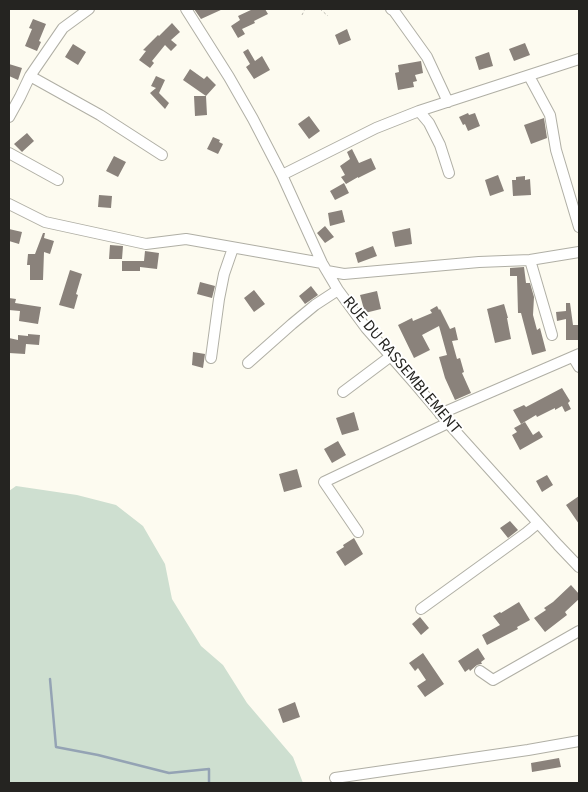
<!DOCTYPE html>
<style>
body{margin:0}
#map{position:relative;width:588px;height:792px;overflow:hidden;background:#fdfbf0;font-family:"Source Sans 3",sans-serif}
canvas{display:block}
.frame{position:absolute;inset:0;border:10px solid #252421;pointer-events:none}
</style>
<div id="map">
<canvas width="588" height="792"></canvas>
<div class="frame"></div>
</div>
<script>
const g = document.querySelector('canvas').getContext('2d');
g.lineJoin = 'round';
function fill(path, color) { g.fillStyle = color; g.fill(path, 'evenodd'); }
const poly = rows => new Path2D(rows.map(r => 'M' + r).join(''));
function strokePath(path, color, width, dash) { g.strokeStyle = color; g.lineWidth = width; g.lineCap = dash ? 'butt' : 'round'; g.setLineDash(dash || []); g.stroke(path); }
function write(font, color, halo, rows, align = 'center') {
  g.font = font + ' "Source Sans 3",sans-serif'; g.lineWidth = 4; g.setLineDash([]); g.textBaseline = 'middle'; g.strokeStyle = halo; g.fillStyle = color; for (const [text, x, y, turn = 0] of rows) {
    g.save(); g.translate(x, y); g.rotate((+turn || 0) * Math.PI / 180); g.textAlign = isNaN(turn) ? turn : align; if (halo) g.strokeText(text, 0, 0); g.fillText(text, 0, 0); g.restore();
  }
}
fill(poly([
 [16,486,77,495,116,505,143,526,165,564,172,599,201,646,223,665,247,703,293,757,303,783,9,783,9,491]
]), '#cedfd0');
strokePath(poly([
 [50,679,56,747,98,755,169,773,209,769,209,783]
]), '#94a3b4', 2.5);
fill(poly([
 [194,9,223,9,201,19],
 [253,9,265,9,268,14,254,21,255,23,242,29,245,34,238,38,231,26,240,20,238,16],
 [33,19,46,24,39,41,41,42,37,51,25,46,32,29,29,28],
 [172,23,180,32,171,40,177,45,171,51,165,45,152,61,154,63,150,68,139,60,146,51,143,50,158,35,159,36],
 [347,29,351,40,339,45,335,35],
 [525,43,530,55,514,61,509,49],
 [73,44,86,52,78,65,65,57],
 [248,49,255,61,262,56,270,70,254,79,246,67,250,64,243,52],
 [489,52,493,66,479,70,475,57],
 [421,61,423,73,415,75,417,81,413,82,414,87,398,90,395,73,399,72,398,65],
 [9,64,22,68,18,80,9,76],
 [190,69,204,79,207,76,216,85,206,96,183,80],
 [156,76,165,80,159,93,169,103,165,109,150,93,156,88,151,86],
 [194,96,206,96,207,115,195,116],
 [468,113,469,115,475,113,480,126,468,131,465,124,463,125,459,117],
 [309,116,320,131,309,139,298,124],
 [544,118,547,138,531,144,524,125],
 [27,133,34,141,22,152,14,144],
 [213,137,220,140,219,142,223,144,218,154,207,149],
 [352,149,359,163,371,158,376,169,358,178,358,177,346,184,341,177,345,175,340,166,350,159,347,152],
 [114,156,126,162,118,177,106,171],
 [498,175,504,191,490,196,485,180],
 [525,176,525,180,530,179,531,195,513,196,512,180,516,180,516,177],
 [344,183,349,193,335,200,330,191],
 [99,195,112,196,111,208,98,207],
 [342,210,345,222,330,226,328,213],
 [325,226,334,237,325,243,317,233],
 [410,228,412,244,395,247,392,232],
 [9,229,22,232,19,244,9,241],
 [43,233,45,233,44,238,54,241,50,254,44,252,43,280,30,280,30,265,27,265,28,254,35,254],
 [110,245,123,246,122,259,109,259],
 [373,246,377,256,358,263,355,253],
 [145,251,159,253,157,269,140,267,140,271,122,271,122,261,144,261],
 [524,267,526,283,530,283,534,297,533,315,537,330,540,328,546,351,532,355,521,313,518,313,517,276,510,276,510,268],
 [70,270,82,274,76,294,78,295,74,309,59,305],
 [200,282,215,286,212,298,197,294],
 [311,286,318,295,305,304,299,296],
 [254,290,265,304,254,312,244,298],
 [377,291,381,309,365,313,360,295],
 [9,298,16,299,15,303,41,307,38,324,19,321,20,311,9,310],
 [566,303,570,303,573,325,579,325,579,340,566,340,566,319,557,321,556,312,566,311],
 [504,304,508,318,507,318,511,339,495,343,487,309],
 [437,306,439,310,440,309,450,329,455,327,458,340,452,341,457,359,460,358,464,372,462,373,471,393,455,400,445,378,439,357,447,355,439,326,422,335,430,350,414,358,398,325,412,318,413,321,432,313,430,310],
 [28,334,40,335,39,345,26,344,25,354,9,353,9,338,18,340,18,335,28,336],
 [193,352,205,354,203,368,192,365],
 [562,388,570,401,568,403,571,409,565,412,562,406,555,410,555,408,537,417,536,415,521,424,513,410,524,405,526,407],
 [354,412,359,430,342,435,336,418],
 [525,422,533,435,539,431,543,437,520,450,512,435,517,432,514,428],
 [338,441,346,455,332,463,324,449],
 [297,469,302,487,284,492,279,474],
 [547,475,553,485,542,492,536,481],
 [579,496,579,524,566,505],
 [510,521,518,530,508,538,500,528],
 [354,538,363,554,345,566,336,552,344,547,343,545],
 [571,585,579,594,579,599,565,612,567,615,545,632,534,618,546,610,544,608,553,602],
 [519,602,530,620,517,627,518,629,487,645,482,635,500,625,493,616,500,612,501,613],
 [420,617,429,628,421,635,412,624],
 [478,648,485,659,481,662,482,664,481,664,477,665,470,671,469,669,465,672,458,661],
 [423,653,444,684,425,697,417,686,426,680,418,668,415,671,409,663],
 [295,702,300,717,283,723,278,709],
 [559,758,561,767,532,772,531,763]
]), '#8a827b');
const street = poly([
 [186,9,229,77,253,119,282,175,322,263,338,290,366,328,416,385,448,423,558,545,579,567],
 [391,9,394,11,427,57,448,102],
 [30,76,100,115,162,155],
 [529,76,550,115,556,150,579,227],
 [419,111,429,123,440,145,449,173],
 [9,117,20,97,30,76,63,28,89,9],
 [9,153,58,180],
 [282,175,376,128,419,111,579,59],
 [9,204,45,222,146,244,186,239,322,263],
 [530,260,552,335],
 [327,271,344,274,479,262,530,260,579,252],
 [573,357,579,367],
 [211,358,219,299,224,274,233,248],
 [248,363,292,324,315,305,338,290],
 [343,392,391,356],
 [440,414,579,354],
 [358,532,324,482,448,423],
 [421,609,504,549,526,533,538,523],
 [480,671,493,680,579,631],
 [335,778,528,750,579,741]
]);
strokePath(street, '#b0afa5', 12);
strokePath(poly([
 [320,9,328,16],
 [302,15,305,9]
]), '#b9b7af', 1, [2.5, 2.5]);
strokePath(street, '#fff', 10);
write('16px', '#252421', '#fff', [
 ["RUE DU RASSEMBLEMENT",401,366,50]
]);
</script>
